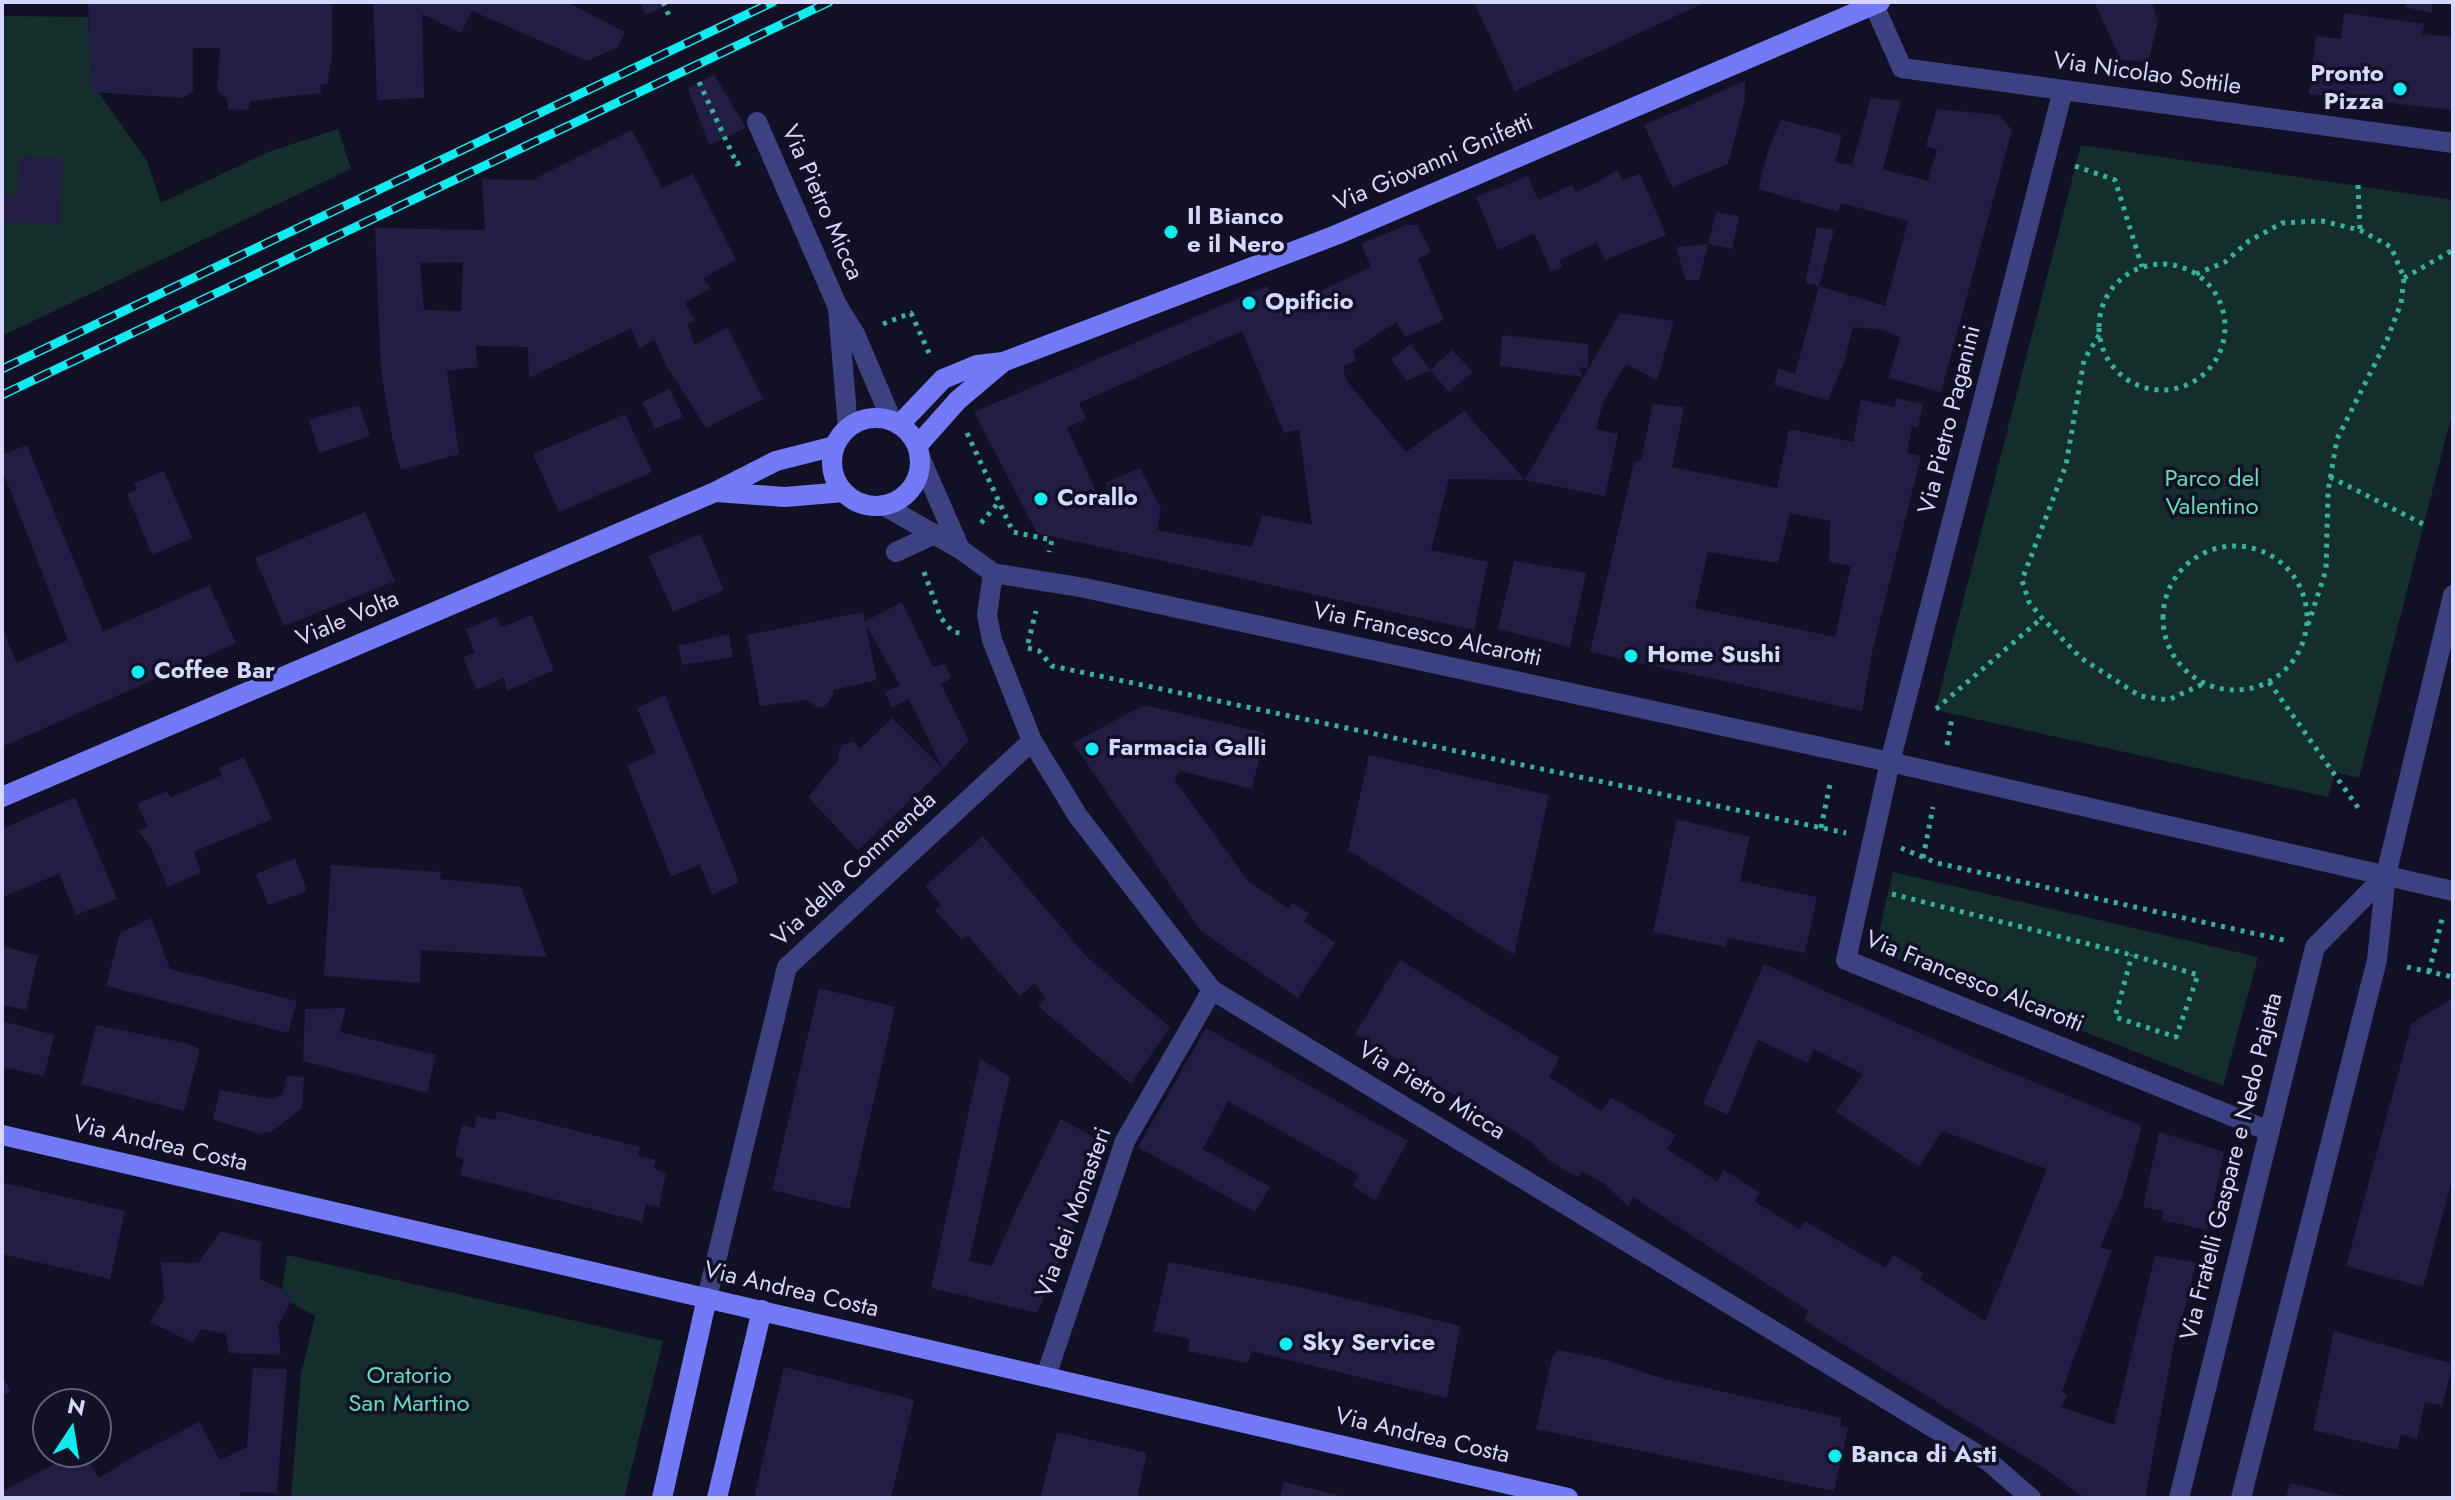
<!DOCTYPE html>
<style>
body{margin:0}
#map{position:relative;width:2455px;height:1500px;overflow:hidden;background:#121024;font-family:Jost,sans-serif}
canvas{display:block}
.frame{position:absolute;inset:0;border:4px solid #d7d6fd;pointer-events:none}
.north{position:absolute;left:32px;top:1388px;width:80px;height:80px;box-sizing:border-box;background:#121024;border:2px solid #615f7b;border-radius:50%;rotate:12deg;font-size:22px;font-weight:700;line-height:32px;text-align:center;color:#d7d6fd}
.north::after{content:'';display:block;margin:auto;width:28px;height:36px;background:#0dedf1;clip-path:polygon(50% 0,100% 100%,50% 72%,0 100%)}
</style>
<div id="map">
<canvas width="2455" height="1500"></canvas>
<div class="frame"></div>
<div class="north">N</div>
</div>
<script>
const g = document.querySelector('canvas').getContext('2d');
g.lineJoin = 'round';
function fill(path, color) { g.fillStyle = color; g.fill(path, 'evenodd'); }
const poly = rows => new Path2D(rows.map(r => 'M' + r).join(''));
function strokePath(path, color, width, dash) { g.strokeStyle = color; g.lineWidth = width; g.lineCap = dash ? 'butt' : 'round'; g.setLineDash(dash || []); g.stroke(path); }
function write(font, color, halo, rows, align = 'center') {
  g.font = font + ' Jost,sans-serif'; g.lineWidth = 7; g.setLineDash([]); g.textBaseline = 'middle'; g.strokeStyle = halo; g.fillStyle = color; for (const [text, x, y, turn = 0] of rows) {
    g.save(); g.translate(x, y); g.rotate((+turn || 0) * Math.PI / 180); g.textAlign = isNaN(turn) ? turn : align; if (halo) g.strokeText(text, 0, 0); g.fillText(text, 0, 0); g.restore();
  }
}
fill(poly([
 [2,16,88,17,91,82,147,161,161,203,268,152,338,129,351,169,2,336],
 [2081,145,2453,200,2453,410,2359,778,2335,772,2328,797,1935,710],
 [1893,872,2258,957,2223,1086,1875,950],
 [287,1255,663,1341,624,1498,291,1498,301,1374,315,1316,281,1297]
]), '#132e2b');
fill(poly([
 [88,2,332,2,332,57,327,84,320,85,321,93,250,101,248,110,228,109,228,100,217,91,220,48,193,48,193,91,183,98,91,92],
 [373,2,567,2,625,32,618,47,587,61,472,11,461,33,422,14,424,98,377,100],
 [640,2,673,2,646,15],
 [1474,2,1706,2,1515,91],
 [2094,2,2152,2,2158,22,2148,62,2121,60],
 [2405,2,2432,2,2432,13,2405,7],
 [2344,13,2425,24,2422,34,2453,37,2453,110,2309,94,2316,36,2341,39],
 [714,74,746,128,709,145,688,89],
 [1745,81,1745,99,1728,164,1672,187,1644,125],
 [1871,98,1901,101,1883,169,1928,181,1937,149,1926,146,1937,109,1999,115,2012,130,1941,392,1889,378,1900,337,1883,330,1853,327,1843,365,1828,400,1774,385,1778,368,1795,374,1819,286,1885,306,1908,221,1841,203,1838,212,1758,189,1769,148,1781,120,1842,135,1835,162,1852,165],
 [632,130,662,188,693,174,736,260,703,278,710,288,685,303,695,320,687,324,695,345,727,327,763,399,706,428,667,367,654,339,639,349,631,328,529,378,528,347,476,346,477,367,447,371,459,454,401,470,392,437,381,370,375,228,485,230,482,179,532,180],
 [463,262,461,311,424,310,420,263],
 [20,156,63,158,60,225,2,222,2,194,18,195],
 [1617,170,1623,180,1640,174,1666,235,1605,260,1597,243,1559,260,1563,267,1551,271,1534,233,1498,250,1476,197,1528,176,1538,200,1572,185,1576,192,1600,181],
 [1716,212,1739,216,1732,249,1708,244],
 [1406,225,1417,225,1431,252,1418,259,1444,320,1405,337,1396,322,1353,351,1356,361,1343,367,1346,380,1406,452,1464,411,1525,480,1620,313,1674,321,1657,380,1626,364,1603,402,1596,429,1618,434,1605,496,1525,480,1449,479,1431,550,1488,562,1474,630,1037,533,974,412,1267,286,1280,307,1325,289,1371,267,1361,244],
 [1242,331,1284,433,1299,430,1312,525,1262,515,1252,547,1157,530,1161,509,1140,468,1106,483,1108,492,1099,497,1067,428,1086,419,1079,403],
 [1817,227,1834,230,1819,286,1805,283],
 [1708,244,1699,280,1686,280,1676,247],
 [1502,335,1588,344,1588,369,1579,367,1583,377,1500,366],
 [1411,344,1430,370,1407,381,1391,359],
 [1452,350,1473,372,1449,392,1430,370],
 [670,389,683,417,655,429,642,402],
 [1896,398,1923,404,1918,428,1912,426,1907,453,1921,456,1873,648,1862,711,1590,652,1634,462,1641,460,1653,404,1684,407,1672,467,1777,488,1789,429,1853,442,1861,400,1895,407],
 [1790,513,1830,521,1829,562,1851,566,1835,637,1695,608,1708,552,1778,563],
 [359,405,370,436,319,453,309,420],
 [625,414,652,472,559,512,533,454],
 [27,445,103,632,209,585,236,643,2,747,2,628,17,663,68,640,2,469,2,455],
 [164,471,192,538,152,555,127,494,137,490,134,483],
 [365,512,395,581,284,626,255,558],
 [700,534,724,590,673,612,648,556],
 [1514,561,1586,573,1570,647,1498,629],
 [902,602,933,667,944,664,952,678,941,684,969,740,943,769,909,699,892,708,885,692,900,685,864,622],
 [863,612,877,680,833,690,833,696,825,706,818,708,807,700,760,706,747,635],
 [532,615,554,670,507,691,504,678,476,690,463,657,475,653,466,629,496,617,501,627],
 [729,634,733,657,682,665,678,646],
 [665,695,739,882,712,895,700,864,671,877,627,765,656,753,637,708],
 [1144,705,1265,733,1252,789,1180,771,1174,779,1249,882,1289,909,1292,903,1309,913,1304,921,1335,943,1298,998,1201,931,1073,743],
 [892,718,943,769,858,850,808,797,839,759,838,753,842,745,854,741,860,749],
 [1369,755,1549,795,1514,955,1348,850],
 [244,757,272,819,194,852,201,872,168,887,150,846,138,831,148,827,137,804,167,791,170,798,222,775,219,768],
 [75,797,117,899,76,915,59,874,2,897,2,829],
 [1677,819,1750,837,1740,881,1817,897,1805,953,1728,938,1726,947,1653,932],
 [983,836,1087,957,1170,1027,1131,1084,1038,1006,1046,998,1035,983,1020,996,967,935,962,940,935,910,941,905,925,886],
 [295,858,307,891,268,905,256,874],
 [331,865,441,872,440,879,521,887,547,957,421,950,420,983,324,976],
 [151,918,170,969,297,1001,288,1033,106,986,120,933],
 [3,946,38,956,26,1010,2,1005],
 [1400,960,1560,1058,1549,1077,1602,1111,1611,1097,1676,1135,1667,1149,1717,1181,1724,1170,1760,1193,1754,1201,1799,1229,1805,1221,1885,1268,1894,1255,1923,1273,1920,1279,1985,1321,2047,1169,1942,1131,1919,1167,1836,1112,1863,1074,1814,1049,1808,1063,1758,1040,1728,1115,1703,1103,1764,964,1987,1063,2142,1126,2122,1196,2100,1248,2112,1250,2062,1392,2067,1396,2061,1407,2114,1425,2155,1256,2196,1262,2188,1298,2175,1338,2145,1498,2085,1498,2045,1469,1804,1320,1808,1311,1633,1197,1628,1206,1602,1182,1581,1171,1578,1177,1551,1162,1531,1142,1355,1034],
 [819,988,895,1007,849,1209,772,1190],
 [2453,998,2453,1176,2423,1287,2346,1266,2412,1023],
 [346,1008,340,1032,436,1055,427,1093,303,1061,305,1009],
 [2,1021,54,1035,44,1076,2,1067],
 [96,1025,185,1043,200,1049,184,1111,81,1084],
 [1206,1028,1408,1141,1375,1200,1353,1186,1359,1175,1228,1101,1203,1149,1270,1187,1255,1212,1138,1147],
 [980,1059,1010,1077,969,1261,992,1266,1015,1212,1061,1119,1108,1145,1037,1313,931,1288],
 [287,1076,304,1077,302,1108,271,1132,261,1134,213,1120,220,1090,272,1099,283,1094],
 [497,1111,640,1147,638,1156,656,1160,654,1168,666,1174,659,1207,646,1204,642,1222,460,1175,464,1160,455,1155,462,1125,474,1128,477,1116,495,1120],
 [2159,1132,2224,1152,2207,1230,2162,1220,2163,1211,2143,1207],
 [5,1183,125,1211,110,1279,2,1254,2,1195],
 [221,1231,261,1242,260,1279,294,1295,278,1326,281,1355,229,1353,226,1334,201,1329,193,1343,150,1322,164,1299,161,1262,198,1263],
 [1169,1262,1304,1288,1460,1326,1447,1398,1251,1351,1248,1363,1188,1351,1190,1339,1153,1331],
 [2334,1331,2453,1364,2442,1406,2425,1402,2417,1439,2401,1434,2397,1450,2313,1430],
 [1558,1350,1602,1359,1661,1378,1842,1418,1840,1426,1848,1428,1834,1491,1536,1429,1552,1358],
 [784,1367,914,1400,891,1498,754,1498],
 [253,1368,287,1369,277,1493,239,1492,242,1498,2,1498,2,1492,77,1452,83,1452,99,1478,140,1453,199,1422,220,1460,247,1447],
 [2,1375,11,1392,2,1396],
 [1057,1432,1147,1453,1137,1498,1040,1498],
 [1284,1482,1345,1497,1345,1498,1280,1498],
 [2290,1483,2347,1497,2347,1498,2286,1498]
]), '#221d44');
strokePath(poly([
 [663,2,670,18],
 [699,82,737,164,741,162],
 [2075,166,2115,180,2142,267],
 [2358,185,2360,230],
 '2099 327a63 63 0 1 1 126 0a63 63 0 1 1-126 0Z',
 [2196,274,2225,262,2249,241,2282,223,2322,221,2360,230,2391,247,2404,278,2401,303,2387,340,2337,439,2328,491,2326,570,2307,628],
 [2404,278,2453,250],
 [883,324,911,313,929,353],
 [2099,335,2084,360,2066,465,2022,580,2029,602,2042,618,2081,658,2140,696,2168,700,2203,684],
 [967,433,1013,532,1052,540,1049,552],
 [2330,477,2425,525],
 [981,523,999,502],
 '2163 618a72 72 0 1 1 144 0a72 72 0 1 1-144 0Z',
 [924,572,941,618,953,632,960,633],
 [1028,643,1036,611],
 [1028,648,1039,651,1052,666,1846,833],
 [2269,682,2359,809],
 [1936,709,2042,618],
 [1947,745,1952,718],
 [1821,828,1830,784],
 [1901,848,1937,863,2288,941],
 [1923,858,1933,807],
 [1892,894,2132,955,2198,975,2176,1037,2115,1017,2132,955],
 [2407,967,2453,977],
 [2429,972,2442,919]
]), '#36b09f', 5, [4, 6]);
strokePath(poly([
 [1874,5,1902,68,2453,143],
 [2063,90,1890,762,1846,960,2269,1131],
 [757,122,837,305,855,334,892,421],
 [838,309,848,428],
 [919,455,960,549],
 [883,505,960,549,993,573,1085,588,1890,762,2453,891],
 [896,552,935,534],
 [993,573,987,615,992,640,1032,741,1078,816,1212,990,1988,1461,2031,1498],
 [707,1298,787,967,1032,741],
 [1046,1376,1125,1141,1212,990],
 [2179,1498,2315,947,2386,875],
 [2241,1498,2377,960,2386,875,2453,595]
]), '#3e4181', 20);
strokePath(poly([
 '832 462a44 44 0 1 1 88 0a44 44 0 1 1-88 0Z',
 [899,425,943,379,977,365,1003,362,1336,235,1880,2],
 [917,446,958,400,1003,362],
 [716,492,785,497,844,492],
 [2,797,715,492,776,461,835,446],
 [2,1135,1568,1498],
 [662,1498,707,1298],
 [717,1498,762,1310]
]), '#727af7', 20);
const rail = poly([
 [2,369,773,2],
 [2,395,829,2]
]);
strokePath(rail, '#0dedf1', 9);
strokePath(rail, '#121024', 6, [18]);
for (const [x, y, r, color] of [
 [2400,89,8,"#0dedf1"],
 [1171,232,8,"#0dedf1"],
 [1249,303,8,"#0dedf1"],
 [1041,499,8,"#0dedf1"],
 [1631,656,8,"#0dedf1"],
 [138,672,8,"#0dedf1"],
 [1092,749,8,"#0dedf1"],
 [1286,1344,8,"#0dedf1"],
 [1835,1456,8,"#0dedf1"]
]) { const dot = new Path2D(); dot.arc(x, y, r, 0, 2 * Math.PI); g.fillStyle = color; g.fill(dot); strokePath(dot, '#121024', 3); }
write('24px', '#d7d6fd', '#121024', [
 ["Via Nicolao Sottile",2147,75,8],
 ["Via Giovanni Gnifetti",1434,164,-23],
 ["Via Pietro Micca",821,203,66],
 ["Via Pietro Paganini",1951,420,-76],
 ["Viale Volta",348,620,-23],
 ["Via Francesco Alcarotti",1427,636,12],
 ["Via della Commenda",855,870,-43],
 ["Via Francesco Alcarotti",1974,983,22],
 ["Via Pietro Micca",1431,1092,31],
 ["Via Andrea Costa",160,1145,13],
 ["Via Fratelli Gaspare e Nedo Pajetta",2233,1167,-76],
 ["Via dei Monasteri",1075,1213,-70],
 ["Via Andrea Costa",791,1291,13],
 ["Via Andrea Costa",1422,1437,13]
]);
write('bold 24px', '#d7d6fd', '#121024', [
 ["Pronto",2384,75,"right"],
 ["Pizza",2384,103,"right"],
 ["Il Bianco",1187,218],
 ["e il Nero",1187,246],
 ["Opificio",1265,303],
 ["Corallo",1057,499],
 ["Home Sushi",1647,656],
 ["Coffee Bar",154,672],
 ["Farmacia Galli",1108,749],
 ["Sky Service",1302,1344],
 ["Banca di Asti",1851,1456]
], 'left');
write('24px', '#65d9b3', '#121024', [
 ["Parco del",2212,480],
 ["Valentino",2212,508],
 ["Oratorio",409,1377],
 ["San Martino",409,1405]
]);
</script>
